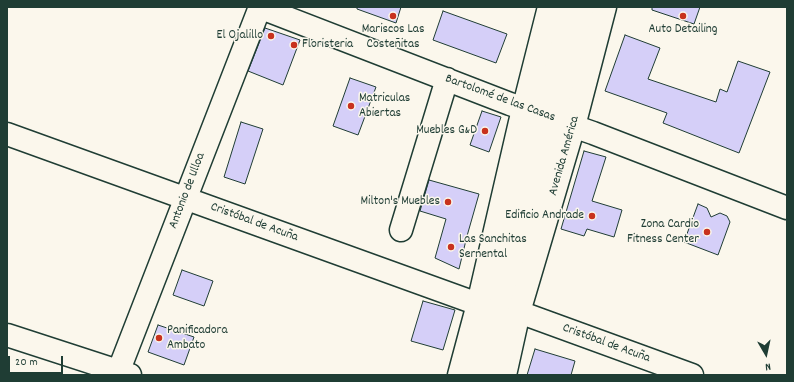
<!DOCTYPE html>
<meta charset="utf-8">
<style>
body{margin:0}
#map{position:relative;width:794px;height:382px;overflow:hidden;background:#fbf7ec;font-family:Dekko,sans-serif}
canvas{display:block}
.frame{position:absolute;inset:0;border:8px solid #1f3d34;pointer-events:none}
.north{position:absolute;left:746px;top:334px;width:40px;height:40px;-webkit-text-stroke:3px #fbf7ec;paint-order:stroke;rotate:171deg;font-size:11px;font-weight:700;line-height:16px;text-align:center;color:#1f3d34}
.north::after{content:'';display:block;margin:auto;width:14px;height:18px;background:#1f3d34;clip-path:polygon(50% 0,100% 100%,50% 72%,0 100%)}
.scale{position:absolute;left:8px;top:356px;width:55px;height:18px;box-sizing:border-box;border:2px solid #1f3d34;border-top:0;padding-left:5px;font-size:12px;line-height:14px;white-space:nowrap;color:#1f3d34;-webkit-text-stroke:3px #fbf7ec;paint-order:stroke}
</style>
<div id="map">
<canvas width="794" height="382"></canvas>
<div class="frame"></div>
<div class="north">N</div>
<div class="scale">20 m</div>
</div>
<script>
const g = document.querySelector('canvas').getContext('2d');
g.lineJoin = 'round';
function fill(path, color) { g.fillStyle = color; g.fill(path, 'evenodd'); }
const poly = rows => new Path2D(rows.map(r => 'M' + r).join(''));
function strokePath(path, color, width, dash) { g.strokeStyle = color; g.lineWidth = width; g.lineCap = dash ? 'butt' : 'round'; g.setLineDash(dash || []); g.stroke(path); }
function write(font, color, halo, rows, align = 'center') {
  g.font = font + ' Dekko,sans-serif'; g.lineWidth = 3; g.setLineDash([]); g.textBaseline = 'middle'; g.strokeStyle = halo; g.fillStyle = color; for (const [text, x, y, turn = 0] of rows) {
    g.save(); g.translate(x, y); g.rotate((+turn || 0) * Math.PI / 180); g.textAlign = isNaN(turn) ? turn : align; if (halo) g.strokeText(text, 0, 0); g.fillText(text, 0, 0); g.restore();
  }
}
const building = poly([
 [357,7,401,7,396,23,357,9,357,7],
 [652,7,700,7,694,24,652,10,652,7],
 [443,11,507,34,496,63,433,40,443,11],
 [265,28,300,40,283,85,248,71,265,28],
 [625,35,660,48,648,79,716,102,720,89,727,92,738,61,770,72,739,153,663,123,667,113,605,91,625,35],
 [350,78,376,87,358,135,333,126,350,78],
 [482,111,501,117,489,152,470,145,482,111],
 [241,122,263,129,245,184,224,177,241,122],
 [584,151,606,157,592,201,622,210,614,237,587,229,584,236,561,229,584,151],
 [429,180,479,194,467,236,459,269,435,258,446,219,420,211,429,180],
 [698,204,707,208,711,217,720,213,727,216,730,222,718,255,684,242,698,204],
 [182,270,213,281,204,306,173,295,182,270],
 [423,301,455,310,443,350,411,341,423,301],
 [158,325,194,337,184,365,148,352,158,325],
 [535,349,575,361,571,375,527,375,535,349]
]);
fill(building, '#d5cff8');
strokePath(building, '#1f3d34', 1);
const minor = poly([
 [259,7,510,104,593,133,787,208],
 [7,134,478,304],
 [401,230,447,79],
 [519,312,692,375],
 [7,335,130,375],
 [117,375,260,7],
 [472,375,539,114,568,7],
 [492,375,556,120,587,7]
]);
const major = poly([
 [459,375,478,304,520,122,549,7],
 [505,375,519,312,574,126,605,7]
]);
strokePath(minor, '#1f3d34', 25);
strokePath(major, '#1f3d34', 25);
strokePath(minor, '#fbf7ec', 22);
strokePath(major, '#fbf7ec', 22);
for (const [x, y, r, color] of [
 [393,16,4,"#c8321e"],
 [683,16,4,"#c8321e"],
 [271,36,4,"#c8321e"],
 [294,45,4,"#c8321e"],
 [351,106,4,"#c8321e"],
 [485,131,4,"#c8321e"],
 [448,202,4,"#c8321e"],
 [592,216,4,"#c8321e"],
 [707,232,4,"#c8321e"],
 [451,247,4,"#c8321e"],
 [159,338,4,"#c8321e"]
]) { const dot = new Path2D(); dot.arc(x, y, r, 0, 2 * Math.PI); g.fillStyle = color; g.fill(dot); strokePath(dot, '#fbf7ec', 1.5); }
write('13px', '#1f3d34', '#fbf7ec', [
 ["Mariscos Las",393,30,"center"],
 ["Costeñitas",393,45,"center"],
 ["Auto Detailing",683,30,"center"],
 ["El Ojalillo",263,36],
 ["Floristeria",302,45,"left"],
 ["Matriculas",359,99,"left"],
 ["Abiertas",359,114,"left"],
 ["Muebles G&D",477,131],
 ["Milton's Muebles",440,202],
 ["Edificio Andrade",584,216],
 ["Zona Cardio",699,225],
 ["Fitness Center",699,240],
 ["Las Sanchitas",459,240,"left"],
 ["Sernental",459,255,"left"],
 ["Panificadora",167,331,"left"],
 ["Ambato",167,346,"left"]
], 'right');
write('13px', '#1f3d34', '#fbf7ec', [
 ["Bartolomé de las Casas",500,99,20],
 ["Avenida América",565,156,-74],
 ["Antonio de Ulloa",188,191,-69],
 ["Cristóbal de Acuña",254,223,20],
 ["Cristóbal de Acuña",606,344,20]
]);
</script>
